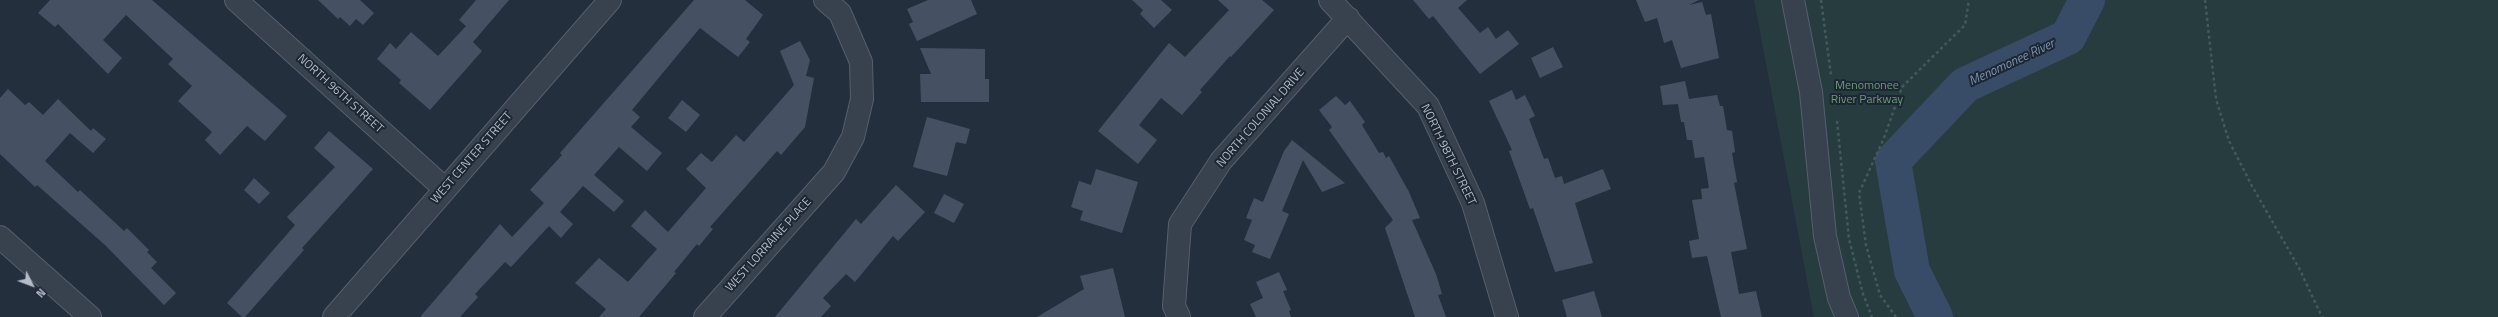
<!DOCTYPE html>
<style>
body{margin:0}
#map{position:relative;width:2498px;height:317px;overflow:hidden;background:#242f3e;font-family:"Titillium Web",sans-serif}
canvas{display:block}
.north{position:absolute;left:12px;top:265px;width:40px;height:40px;-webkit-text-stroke:3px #1d2633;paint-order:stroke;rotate:132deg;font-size:11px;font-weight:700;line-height:16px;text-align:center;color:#b4bcc9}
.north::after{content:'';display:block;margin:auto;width:14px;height:18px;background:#b4bcc9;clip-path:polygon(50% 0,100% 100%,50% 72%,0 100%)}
</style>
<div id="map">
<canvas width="2498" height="317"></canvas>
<div class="north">N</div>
</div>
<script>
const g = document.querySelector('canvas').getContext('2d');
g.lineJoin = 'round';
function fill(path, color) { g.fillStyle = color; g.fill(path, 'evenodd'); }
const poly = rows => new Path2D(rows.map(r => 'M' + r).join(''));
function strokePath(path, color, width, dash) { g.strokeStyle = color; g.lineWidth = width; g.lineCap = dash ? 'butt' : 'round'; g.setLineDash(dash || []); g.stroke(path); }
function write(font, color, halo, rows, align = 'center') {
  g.font = font + ' "Titillium Web",sans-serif'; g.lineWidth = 4; g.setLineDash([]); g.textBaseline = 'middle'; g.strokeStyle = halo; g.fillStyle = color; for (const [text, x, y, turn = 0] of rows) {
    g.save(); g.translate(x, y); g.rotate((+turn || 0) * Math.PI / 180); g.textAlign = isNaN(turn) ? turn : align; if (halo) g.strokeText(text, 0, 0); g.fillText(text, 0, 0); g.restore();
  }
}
fill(poly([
 [1754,0,2498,0,2498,317,1814,317]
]), '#263c3f');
strokePath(poly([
 [1935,317,1912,271,1893,161,1965,85,2068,37,2087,0]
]), '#394c67', 36);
fill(poly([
 [50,0,152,0,287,116,265,141,247,126,220,155,205,140,212,132,178,101,192,86,168,64,173,59,126,15,103,40,122,58,108,74,58,24,55,27,38,13],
 [318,0,360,0,374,13,363,25,356,19,350,26,340,17,338,19],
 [476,0,509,0,473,42,482,51,430,110,399,83,401,80,377,59,390,43,396,49,411,32,438,56,466,26,459,20],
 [694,0,745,0,763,15,746,39,750,42,738,57,700,28,632,110,640,117,631,127,662,153,647,171,619,147,594,175,624,201,614,212,583,186,560,212,573,224,561,238,549,226,511,267,505,262,475,294,478,297,460,317,420,317,500,224,512,237,544,203,530,190,562,155,560,153],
 [928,0,971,0,977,14,917,41,909,24,913,22,907,9],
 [1132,0,1161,0,1172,10,1154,28,1140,14,1143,10],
 [1218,0,1262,0,1274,10,1231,57,1230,56,1200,90,1202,92,1182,115,1161,98,1139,125,1157,140,1138,164,1098,131,1169,43,1185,57,1229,10],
 [1413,0,1467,0,1458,8,1480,33,1488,27,1496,39,1508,30,1519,44,1480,74,1433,16,1429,19],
 [1636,0,1699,0,1689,5,1702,2,1706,15,1711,14,1719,58,1681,68,1672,40,1664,43,1657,18,1645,22],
 [800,41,810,60,806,76,814,78,805,127,781,155,777,151,710,227,713,229,699,246,697,244,674,272,676,273,639,317,599,317,606,309,575,283,599,258,628,282,657,249,631,226,645,210,668,232,706,188,686,169,701,153,712,162,736,135,744,142,794,85,780,51],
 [1553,47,1563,67,1540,78,1531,58],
 [920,48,985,49,985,79,989,79,989,102,921,102,920,74,931,74],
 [1685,81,1689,99,1717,95,1720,106,1723,106,1727,130,1732,131,1735,152,1732,153,1737,182,1734,183,1747,249,1731,252,1739,294,1756,291,1762,317,1721,317,1707,256,1692,258,1689,241,1699,239,1692,200,1702,199,1701,189,1709,188,1704,157,1695,158,1692,140,1687,140,1684,122,1681,122,1678,104,1663,105,1660,86],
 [8,89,25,105,29,102,43,115,58,99,91,131,93,128,106,139,93,153,70,133,45,161,78,192,80,190,124,231,127,228,149,250,147,252,157,262,151,268,176,293,164,305,105,245,37,185,35,187,0,154,0,98],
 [1512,90,1516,100,1525,95,1535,116,1529,119,1544,159,1548,158,1555,178,1562,176,1564,184,1603,169,1611,189,1575,203,1593,263,1555,272,1533,208,1530,209,1509,151,1512,150,1489,101],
 [1336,96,1345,105,1350,101,1365,122,1362,125,1379,153,1383,152,1386,158,1389,156,1409,192,1420,218,1412,220,1436,274,1442,294,1438,295,1446,317,1415,317,1385,228,1393,220,1329,130,1332,127,1319,110],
 [682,100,700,115,686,132,668,118],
 [927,117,970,129,966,144,956,142,947,176,913,167],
 [329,131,373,169,302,248,304,250,245,317,242,317,227,303,295,225,287,217,335,167,314,148],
 [1292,140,1345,183,1322,192,1303,160,1282,211,1289,214,1270,259,1252,252,1255,245,1244,240,1252,220,1246,218,1254,198,1263,202,1284,151],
 [1096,169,1138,182,1122,233,1080,220,1083,211,1071,207,1079,181,1091,185],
 [254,178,270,193,259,204,244,190],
 [896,185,925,212,898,241,893,236,855,282,846,274,823,298,831,306,821,317,775,317,856,219,861,224],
 [944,194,964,204,954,223,934,213],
 [1113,268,1125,317,1037,317,1084,289,1080,276],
 [1279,272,1287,290,1283,291,1291,310,1289,311,1291,317,1256,317,1250,304,1263,298,1256,282],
 [1594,291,1602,317,1567,317,1562,300]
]), '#455162');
const minor = poly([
 [236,0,445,189],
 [1330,0,1428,106,1473,203,1507,317],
 [1793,0,1811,92,1825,236,1839,298,1847,317],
 [0,237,90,317],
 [334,317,610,0],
 [705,317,834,172,853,137,862,99,861,62,840,13,825,0],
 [1179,317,1174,306,1180,224,1221,161,1348,18]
]);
strokePath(minor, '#565f6c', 24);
strokePath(poly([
 [1821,0,1831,75],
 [2205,0,2216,99,2229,141,2252,186,2299,268,2322,317],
 [1837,121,1849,239,1863,294,1872,317],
 [1896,317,1880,295,1866,245,1859,193,1884,138,1902,87,1965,25,1969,0]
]), '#44595c', 2.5, [3, 3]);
strokePath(minor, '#38414e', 22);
write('12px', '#6b9a76', '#1d2633', [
 ["Menomonee",1867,86],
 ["River Parkway",1867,100]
]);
write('12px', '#b4bcc9', '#1d2633', [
 ["NORTH 96TH STREET",340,94,42],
 ["NORTH COLONIAL DRIVE",1261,118,-49],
 ["NORTH 98TH STREET",1448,155,64],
 ["WEST CENTER STREET",472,158,-49],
 ["WEST LORRAINE PLACE",769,245,-48]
]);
write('italic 13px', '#7c92b1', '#1d2633', [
 ["Menomonee River",2012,63,-25]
]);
</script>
